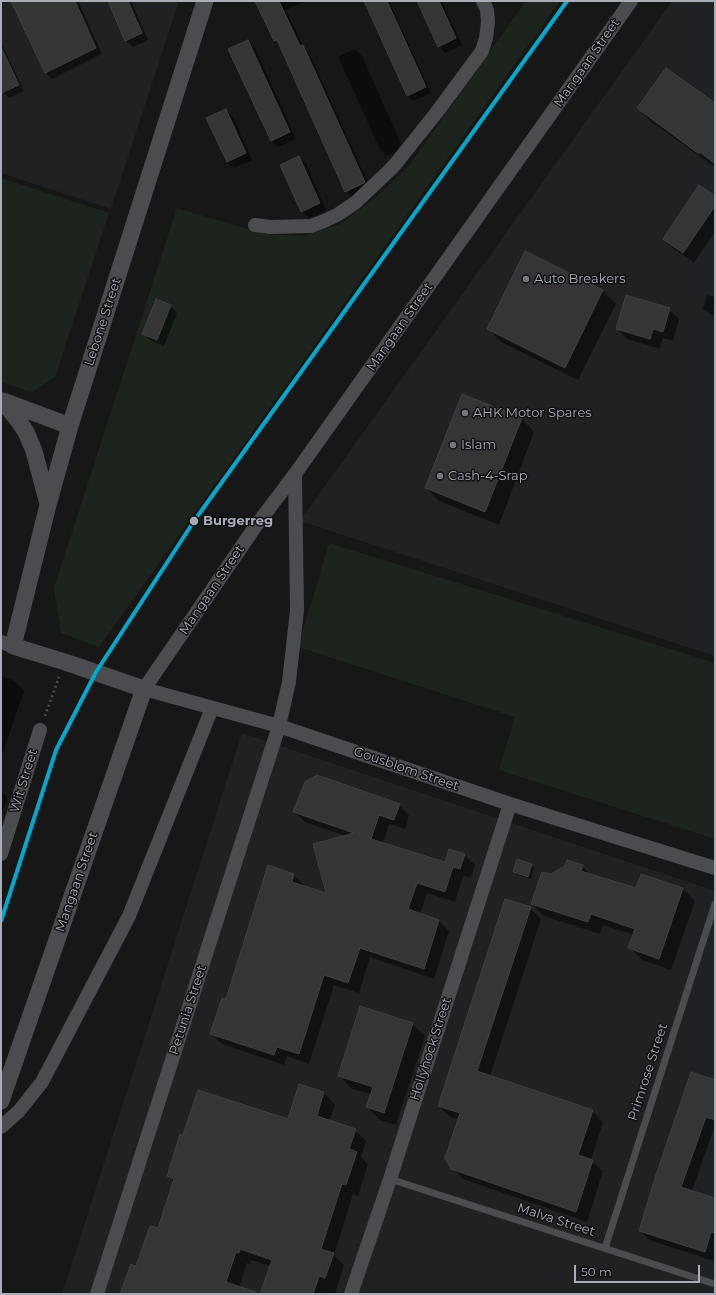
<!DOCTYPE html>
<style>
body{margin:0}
#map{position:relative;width:716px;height:1295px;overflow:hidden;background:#171717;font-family:Montserrat,sans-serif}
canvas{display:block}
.frame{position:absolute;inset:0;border:2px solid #a8adb8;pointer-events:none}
.scale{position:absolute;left:574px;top:1265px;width:126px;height:18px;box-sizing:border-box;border:2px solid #a8adb8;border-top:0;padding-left:5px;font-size:12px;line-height:14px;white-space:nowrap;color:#a8adb8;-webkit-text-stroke:3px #111113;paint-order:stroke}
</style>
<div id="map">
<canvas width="716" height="1295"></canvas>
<div class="frame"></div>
<div class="scale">50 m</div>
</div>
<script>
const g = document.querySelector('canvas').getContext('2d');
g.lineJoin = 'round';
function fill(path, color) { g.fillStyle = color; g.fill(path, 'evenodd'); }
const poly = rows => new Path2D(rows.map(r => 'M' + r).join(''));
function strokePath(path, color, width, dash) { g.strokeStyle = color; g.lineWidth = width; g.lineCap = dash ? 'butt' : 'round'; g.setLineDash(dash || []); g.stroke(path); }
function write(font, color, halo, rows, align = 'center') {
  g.font = font + ' Montserrat,sans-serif'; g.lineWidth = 3; g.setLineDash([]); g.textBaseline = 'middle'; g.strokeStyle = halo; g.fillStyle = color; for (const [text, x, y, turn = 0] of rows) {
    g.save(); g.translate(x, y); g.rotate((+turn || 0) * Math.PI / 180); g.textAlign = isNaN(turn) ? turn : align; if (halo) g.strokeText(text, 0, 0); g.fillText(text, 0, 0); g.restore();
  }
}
fill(poly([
 [1,1,179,1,111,209,1,173],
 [672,1,715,1,715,656,300,521],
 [242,733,715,891,715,1294,62,1294]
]), '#212123');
fill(poly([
 [526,1,560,1,99,647,61,633,54,588,177,208,265,234,303,236,341,224,374,199,408,167],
 [1,178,109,213,55,377,31,392,1,382],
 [329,543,715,663,715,839,499,770,515,717,298,647]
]), '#1d241e');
fill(poly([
 [20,1,78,1,102,54,52,79,46,73],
 [109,1,131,1,148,40,133,47,126,41],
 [257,1,306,1,286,10,303,46,309,53,371,189,353,198,346,191,281,47,275,41],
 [365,1,389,1,431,93,413,101,407,95],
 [418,1,442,1,462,45,445,53,439,46],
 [248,41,255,48,296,139,278,147,272,141,230,49],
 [1,42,24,91,9,98,1,89],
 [355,49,362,56,403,148,386,156,380,149,338,57],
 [715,99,715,165,714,165,713,166,651,122,638,108,713,102],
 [226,110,233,117,252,160,234,168,227,162],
 [299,157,306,164,326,210,309,218,302,211],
 [715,198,715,231,694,263,674,249,664,239],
 [525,253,603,291,616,304,578,380,501,342,488,328],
 [707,295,715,297,715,316,710,314,703,308],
 [170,306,177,313,164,346,150,340,144,333],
 [669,309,679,319,673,341,663,338,660,349,627,339,617,329],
 [521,418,534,432,499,525,439,501,426,488],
 [1,676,14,681,24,691,1,758],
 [1,791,7,797,1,815],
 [399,805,409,815,405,829,389,824,383,844,446,863,464,855,475,865,471,878,463,876,455,902,427,893,420,914,439,921,449,931,434,979,370,957,359,993,334,985,309,1064,287,1056,284,1065,222,1044,211,1034,226,1001,268,866,294,875,304,885,303,887,327,895,346,836,305,822,294,812],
 [531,865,534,868,531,879,517,875,514,872],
 [582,866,591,875,637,889,683,889,695,901,671,970,642,960,630,948,634,935,603,925,600,934,544,916,532,904,551,875],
 [530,908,541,919,490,1076,592,1111,603,1122,591,1160,603,1171,587,1222,463,1179,452,1168,459,1119,450,1117,439,1106],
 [412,1024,425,1036,396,1125,380,1120,367,1107,371,1094,352,1089,340,1076],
 [715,1081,715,1125,692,1191,715,1199,714,1261,649,1240,640,1231],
 [324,1093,335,1105,329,1121,355,1130,366,1141,361,1157,368,1164,358,1196,353,1194,334,1255,344,1265,335,1294,261,1294,270,1266,251,1260,250,1264,247,1263,239,1287,258,1294,121,1294,159,1230,174,1182,168,1176,184,1136,288,1121]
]), '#0007');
const building = poly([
 [11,1,75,1,96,48,45,73,11,1],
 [108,1,128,1,142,33,125,41,108,1],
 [255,1,279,1,300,46,303,45,365,182,362,184,345,192,277,40,274,41,255,1],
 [364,1,387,1,426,87,407,96,364,1],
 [417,1,439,1,456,38,438,47,417,1],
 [248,40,290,132,271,141,228,49,248,40],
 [1,47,19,85,1,93,1,47],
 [666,68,715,103,715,164,700,152,699,154,637,108,666,68],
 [226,109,246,153,227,162,206,118,226,109],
 [299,156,320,203,301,212,280,165,299,156],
 [699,185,715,196,715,206,683,253,663,239,699,185],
 [525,251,603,290,565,368,487,329,525,251],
 [626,295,670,308,663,332,653,329,650,339,616,329,626,295],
 [156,299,171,305,157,340,142,334,156,299],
 [462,394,522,418,485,512,425,488,462,394],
 [317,775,400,804,394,820,379,815,371,839,445,862,449,849,465,854,460,869,453,867,445,892,417,883,408,909,439,920,424,969,360,948,348,983,324,975,299,1054,277,1047,274,1055,210,1034,222,998,226,999,268,865,294,874,292,882,326,893,313,844,354,833,293,812,305,782,317,775],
 [517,859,532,864,528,877,513,872,517,859],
 [567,860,583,865,581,871,636,888,641,874,683,888,659,959,628,948,635,929,591,914,588,922,531,904,542,872,551,874,565,866,567,860],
 [505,899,531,907,477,1071,593,1110,578,1155,593,1160,576,1212,451,1169,445,1158,460,1113,438,1106,505,899],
 [360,1006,413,1023,384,1113,366,1107,373,1087,338,1076,360,1006],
 [691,1072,715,1080,715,1120,706,1117,681,1187,715,1198,715,1233,711,1232,705,1252,639,1231,655,1178,691,1072],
 [299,1084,324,1092,317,1116,356,1129,349,1149,357,1152,346,1185,342,1184,321,1249,334,1253,325,1278,319,1276,313,1294,260,1294,272,1260,240,1249,239,1253,236,1252,226,1282,256,1292,256,1294,120,1294,131,1264,136,1266,150,1226,158,1228,174,1179,167,1176,180,1134,183,1135,198,1090,288,1119,299,1084]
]);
fill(building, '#353536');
strokePath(building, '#3f4043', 1);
strokePath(poly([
 [45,716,59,677]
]), '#4d4e52', 2.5, [2, 3]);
strokePath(poly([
 [390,1179,715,1284],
 [605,1248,715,904]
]), '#4b4c50', 7);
strokePath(poly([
 [631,1,295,474,255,527,144,689,279,726,510,804,715,868],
 [255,225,270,227,311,226,324,221,337,215,355,203,393,167,437,112,482,51,486,38,488,22,487,10,483,1],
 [1,642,13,646],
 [1,854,40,730],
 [1,1127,19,1111,42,1082,129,916,212,708],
 [97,1294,279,726,289,682,297,610,295,474],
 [351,1294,390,1179,510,804]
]), '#4b4c50', 14);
strokePath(poly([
 [2,401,18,420,26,432,34,451,48,504],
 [3,401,70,426],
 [1,1101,144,689,65,662,13,646,48,505,70,426,205,1]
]), '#4b4c50', 17);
strokePath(poly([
 [1,921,56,750,96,672,194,521,567,1]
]), '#00a9ce', 4);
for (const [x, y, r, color] of [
 [526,279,4,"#757880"],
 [465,413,4,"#757880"],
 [453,445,4,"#757880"],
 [440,476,4,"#757880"],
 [194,521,5,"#a8adb8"]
]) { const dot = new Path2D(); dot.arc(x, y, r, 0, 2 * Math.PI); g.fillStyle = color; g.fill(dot); strokePath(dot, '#111113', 1.5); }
write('13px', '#a8adb8', '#111113', [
 ["Mangaan Street",587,63,-55],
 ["Lebone Street",103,322,-72],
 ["Mangaan Street",400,327,-55],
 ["Mangaan Street",212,590,-56],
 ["Gousblom Street",406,769,19],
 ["Wit Street",24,781,-73],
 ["Mangaan Street",77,882,-71],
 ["Petunia Street",188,1010,-72],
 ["Hollyhock Street",431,1049,-72],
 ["Primrose Street",648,1072,-72],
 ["Malva Street",556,1220,18]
]);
write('13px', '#a8adb8', '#111113', [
 ["Auto Breakers",534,279],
 ["AHK Motor Spares",473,413],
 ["Islam",461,445],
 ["Cash-4-Srap",448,476]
], 'left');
write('bold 13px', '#a8adb8', '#111113', [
 ["Burgerreg",203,521]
], 'left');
</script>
